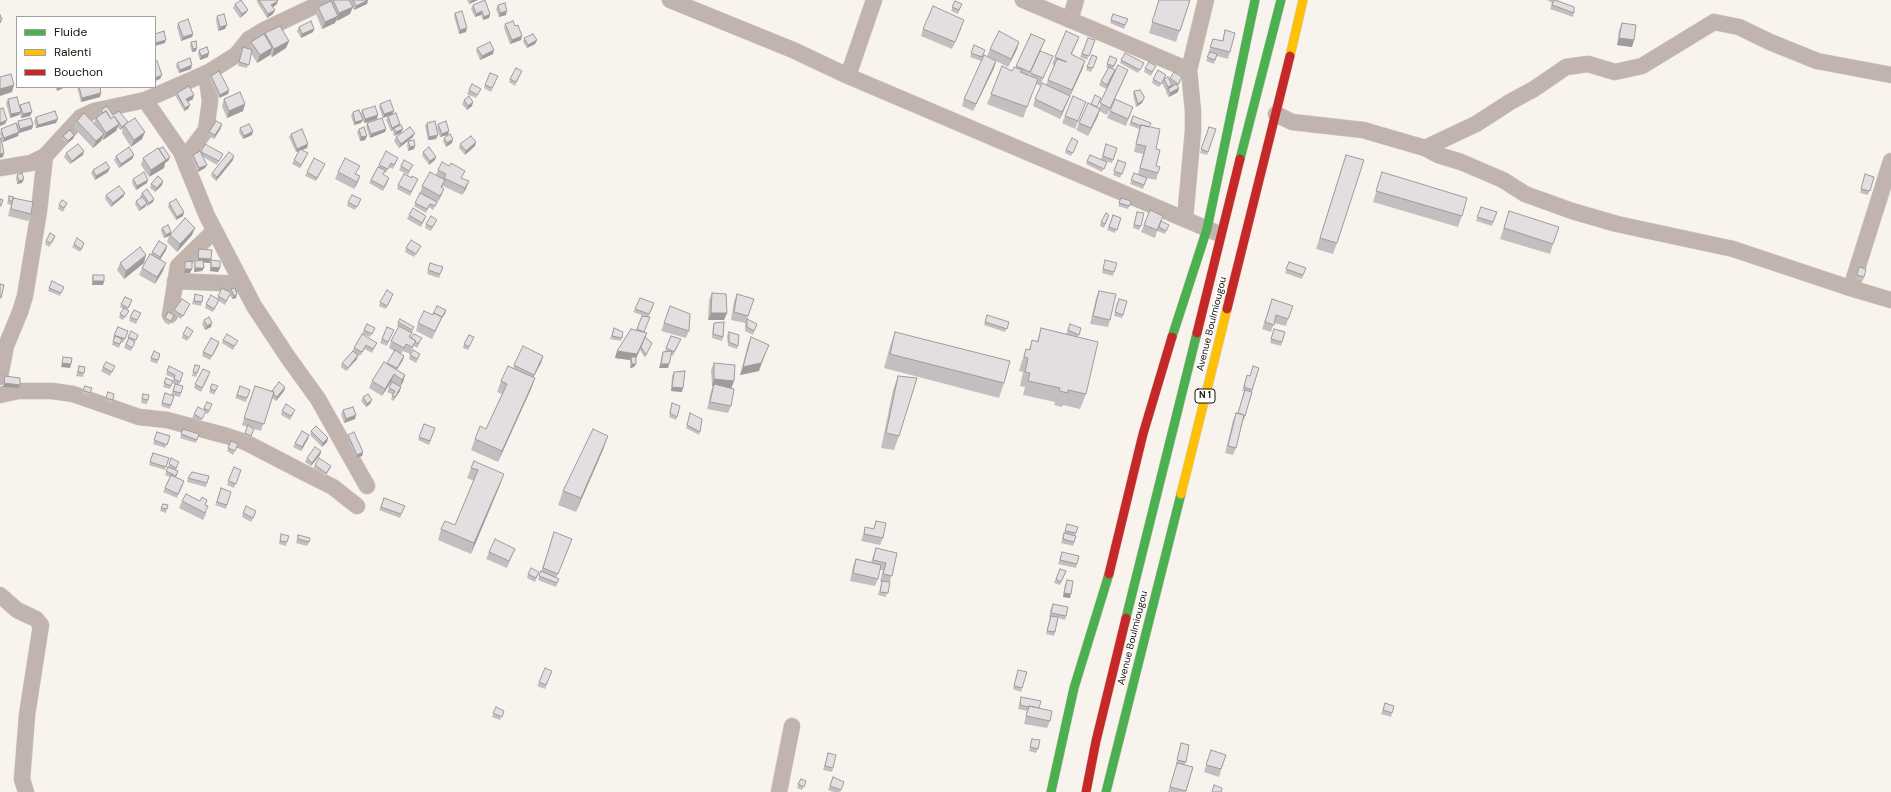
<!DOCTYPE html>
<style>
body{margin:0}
#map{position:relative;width:1891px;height:792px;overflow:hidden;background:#f8f4ed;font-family:"DM Sans",sans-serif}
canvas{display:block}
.legend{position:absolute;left:16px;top:16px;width:140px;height:72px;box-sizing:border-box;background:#fff;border:1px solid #a3a19c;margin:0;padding:5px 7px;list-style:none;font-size:12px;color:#1a1307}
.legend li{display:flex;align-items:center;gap:8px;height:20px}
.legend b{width:20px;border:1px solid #a3a19c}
</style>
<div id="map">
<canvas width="1891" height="792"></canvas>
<ul class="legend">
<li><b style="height:5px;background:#4caf50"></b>Fluide</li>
<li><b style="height:5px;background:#ffc107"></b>Ralenti</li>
<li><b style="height:5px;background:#c62828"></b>Bouchon</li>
</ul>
</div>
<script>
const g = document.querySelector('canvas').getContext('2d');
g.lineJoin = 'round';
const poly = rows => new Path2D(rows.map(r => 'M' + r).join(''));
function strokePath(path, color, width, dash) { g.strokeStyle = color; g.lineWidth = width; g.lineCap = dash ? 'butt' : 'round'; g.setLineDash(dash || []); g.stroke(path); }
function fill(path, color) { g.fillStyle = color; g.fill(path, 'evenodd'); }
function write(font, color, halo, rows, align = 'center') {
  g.font = font + ' "DM Sans",sans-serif'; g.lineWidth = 3; g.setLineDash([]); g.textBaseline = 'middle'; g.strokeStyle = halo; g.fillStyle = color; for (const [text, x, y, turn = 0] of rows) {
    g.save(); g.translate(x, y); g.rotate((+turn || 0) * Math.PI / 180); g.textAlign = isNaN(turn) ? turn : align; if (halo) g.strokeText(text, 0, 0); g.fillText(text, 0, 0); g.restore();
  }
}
const street = poly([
 [670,0,793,50,848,76,1217,233],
 [1023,0,1189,70],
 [1070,20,1076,0],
 [848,76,874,0],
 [145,100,181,152,207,216,254,306,287,356,318,399,367,486],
 [1276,114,1292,122,1363,130,1425,148,1438,155,1461,162,1503,180,1525,194,1572,211,1617,224,1733,249,1847,287,1891,300],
 [1425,148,1476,124,1510,102,1534,89,1566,67,1588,64,1615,72,1642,66,1714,22,1739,27,1770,42,1817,61,1891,75],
 [183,157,190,151,206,130,210,101,206,73],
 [0,168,31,163,45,156,81,117,94,111,145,100,209,72,236,55,249,39,264,30,327,0],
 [1185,219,1193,131,1193,111,1189,70,1206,0],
 [175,281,242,284],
 [1851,288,1891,161],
 [170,315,178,266,214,231],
 [0,377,6,346,20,312,25,296,39,211,45,156],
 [0,395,18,391,52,391,73,394,139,417,167,420,227,436,245,442,303,472,333,487,357,506],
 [0,595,17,610,36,619,41,625,27,715,22,779,26,792],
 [779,792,792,726]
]);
const fast = poly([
 [1240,159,1281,0],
 [1172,337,1207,229,1255,0],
 [1126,618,1197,333],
 [1051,792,1074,688,1109,574],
 [1106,792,1181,494]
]);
const slow = poly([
 [1290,56,1303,0],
 [1181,494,1227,309]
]);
const jam = poly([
 [1227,309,1290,56],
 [1197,333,1240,159],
 [1109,574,1143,434,1172,337],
 [1086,792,1096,741,1126,618]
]);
strokePath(street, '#d4cfc9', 17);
strokePath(fast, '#d4cfc9', 10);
strokePath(slow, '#d4cfc9', 10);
strokePath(jam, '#d4cfc9', 10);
strokePath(street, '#c1b3ae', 16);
strokePath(fast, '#4caf50', 9);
strokePath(slow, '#ffc107', 9);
strokePath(jam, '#c62828', 9);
fill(poly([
 [257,0,277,0,278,1,276,5,273,7,273,14,267,18,257,2],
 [332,0,349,0,350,14,337,21,336,20,335,23,322,29,316,14,318,7,332,2],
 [349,0,368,0,367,4,354,10],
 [467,0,478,0,469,4],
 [1159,0,1190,0,1176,42,1149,33],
 [1547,0,1555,0,1574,13,1573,17,1550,9,1552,3],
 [955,1,962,4,958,14,951,11],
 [235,4,246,13,240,18,233,8],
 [473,5,490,14,489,18,483,20,481,15,475,17,471,9],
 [498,5,506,15,499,17,496,9],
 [455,13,466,32,459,34,454,16],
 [1113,14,1128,19,1124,29,1110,23],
 [217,16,225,29,218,31,216,20],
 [178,23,193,34,192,37,181,41,177,27],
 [1622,23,1634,40,1632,47,1617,45,1619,30],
 [505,24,521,40,510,44,504,28],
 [299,27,314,29,313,32,301,38,297,31],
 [962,27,952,49,921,36,923,29],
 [1225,30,1230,52,1228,59,1217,56,1214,64,1206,61,1209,54,1208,54,1213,39,1222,41],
 [265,33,289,41,286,48,272,57,270,54,270,55,257,63,251,53,247,68,238,66,243,47,249,49,251,42,265,35],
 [1031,34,1045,40,1042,47,1029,75,1030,76,1040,51,1050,63,1040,86,1036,84,1023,118,987,104,1002,66,1012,71,1016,67],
 [1079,37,1072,54,1083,68,1060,119,1033,106,1035,99,1046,85,1054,65,1052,64,1055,57],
 [524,38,537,40,535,44,527,48,523,42],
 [1088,38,1095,40,1087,60,1080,57],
 [191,42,197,48,196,51,192,52,190,46],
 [974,45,985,50,981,61,970,57],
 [477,48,493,54,480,60,476,51],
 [990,49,1017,49,1008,67,996,61,994,68,973,111,962,106,964,99,996,61,987,56],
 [199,50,208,57,200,60,198,54],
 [1092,55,1097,57,1091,72,1086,70],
 [1110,56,1117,59,1113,69,1115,70,1128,70,1125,77,1107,115,1099,111,1088,136,1076,130,1079,123,1098,107,1099,108,1114,75,1106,89,1099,85,1101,81,1108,68,1106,67],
 [1121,60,1144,63,1138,73,1120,63],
 [177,63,191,69,179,73,176,66],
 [1156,66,1151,76,1144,72,1145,68],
 [522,71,515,86,509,82,510,79],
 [211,76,229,90,228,94,219,98,209,79],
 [498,76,491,92,484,88,485,85],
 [1170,78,1181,81,1178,86,1178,92,1169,97,1166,93,1167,90,1166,91,1162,83,1164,80,1159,87,1152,83,1153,79,1169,79],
 [55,87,65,87,57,91],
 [77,87,100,87,100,97,81,102],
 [481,89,476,98,467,94,469,90],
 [1134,91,1142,103,1136,107,1133,94],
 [177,93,193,99,188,102,188,109,184,111,176,97],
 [8,99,20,107,20,105,32,112,30,116,21,118,20,113,19,115,10,118,6,103],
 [224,99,245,104,243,111,227,118,222,106],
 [464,100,472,106,467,110,462,104],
 [380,104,394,111,392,114,400,125,394,136,393,132,393,130,391,131,386,120,388,116,383,118,379,107],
 [1133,107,1126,126,1107,118,1110,111],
 [101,110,113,115,127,123,142,139,131,147,122,133,123,128,120,130,118,127,116,131,103,140,102,138,101,141,93,148,74,128,77,121,94,123,96,118,100,115,100,114],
 [362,110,377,119,364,123,361,113],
 [1083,110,1075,129,1062,123,1065,116],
 [353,112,361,123,354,125,351,116],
 [1133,116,1150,127,1156,149,1156,166,1158,173,1156,180,1147,178,1143,189,1130,184,1134,173,1138,174,1143,154,1134,152,1139,129,1129,125],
 [36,117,56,123,36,128,34,121],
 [18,121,33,125,32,129,19,133,19,132,18,136,3,142,0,134,1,129,18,130,17,125],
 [367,123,386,129,385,132,370,138,366,127],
 [427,123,436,139,428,140,425,126],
 [438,124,448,135,440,137,437,128],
 [1209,127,1216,129,1207,155,1200,153],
 [221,128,214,139,208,135,209,132],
 [240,128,252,135,243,139,239,132],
 [359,129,367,136,365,140,360,141,357,132],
 [291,134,308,144,307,148,302,150,306,157,300,168,292,164,294,160,299,151,296,152,289,137],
 [74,135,73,139,66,144,62,139,63,136],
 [396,137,413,137,399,148,394,141],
 [444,138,452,143,446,147,443,141],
 [408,141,415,146,414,149,408,151,407,145],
 [1078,141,1071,156,1065,153,1066,150],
 [476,142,475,146,465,155,459,148,460,144],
 [205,144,223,154,217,165,203,157,207,165,205,168,198,172,192,158,193,155,201,153],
 [1106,144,1117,148,1112,163,1102,160,1105,166,1102,172,1086,164,1087,161,1101,160],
 [159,149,170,157,168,161,165,163,164,168,149,177,141,165,143,158],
 [423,152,436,157,435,160,429,165,422,155],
 [66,153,83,155,70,164,64,157],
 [134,155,132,159,119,168,114,160,116,156],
 [1346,155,1337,243,1333,254,1316,249],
 [398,158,393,169,389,167,386,173,384,172,383,174,388,182,383,191,369,183,379,165],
 [233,160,216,181,211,176,212,173],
 [1118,160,1126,163,1120,178,1113,175],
 [413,165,408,175,399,170,401,166],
 [323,168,316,181,305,176,307,172],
 [93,170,108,172,95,180,91,173],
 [438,170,462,178,466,189,462,195,443,186,442,188,444,189,441,196,433,210,429,207,426,213,414,206,420,194,422,186,436,175],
 [338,172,356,174,360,176,357,184,354,189,335,179],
 [1382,172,1462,216,1458,227,1373,202],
 [1865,174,1874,177,1868,195,1860,193],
 [17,175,22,183,17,184,16,178],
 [412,178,418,179,410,196,397,189,398,185],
 [133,179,147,183,136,190,132,183],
 [163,181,162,185,155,192,150,188,151,184],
 [125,193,123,197,111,207,105,199,106,195],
 [142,193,154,199,153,202,147,206,146,205,145,207,139,211,135,204,136,201,141,198,140,197],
 [9,196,14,198,31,214,28,221,8,216,11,205,7,204],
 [1121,198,1131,201,1128,209,1118,206],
 [361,199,355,210,347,206,348,202],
 [67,203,63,212,58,209,59,205],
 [169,203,183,216,176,220,168,207],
 [1481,207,1497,212,1492,226,1476,221],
 [1150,210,1160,225,1167,229,1165,234,1157,231,1155,238,1141,232],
 [1509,211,1553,244,1550,254,1500,239],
 [1137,212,1141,226,1139,230,1133,228],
 [409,215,425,219,421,227,407,219],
 [1113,215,1121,218,1115,233,1107,230],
 [1108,219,1104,228,1100,226,1101,222],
 [426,224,435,224,431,231,425,228],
 [162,228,171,232,171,233,192,235,177,252,167,242,169,236,164,238,161,231],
 [55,236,54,240,49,247,45,244,46,241],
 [84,243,83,247,80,252,72,247,74,244],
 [167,246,166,250,160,260,163,271,155,284,139,275,142,268,151,255,152,252],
 [406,248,419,250,414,257,405,252],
 [199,249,210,263,203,262,204,268,202,271,194,272,194,265,195,261,197,261,198,253],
 [211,260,220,268,218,272,210,271,210,263],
 [1105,260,1114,272,1113,276,1102,273],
 [185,262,192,269,190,273,184,273,184,265],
 [1289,262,1306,268,1302,279,1285,273],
 [120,263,144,263,124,279,117,270],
 [430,263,443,267,439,278,427,274],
 [1858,270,1864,277,1863,281,1856,279],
 [93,275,104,281,103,285,92,285,92,278],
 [52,281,64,287,60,296,48,291],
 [231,289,236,298,232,299,230,295,225,305,219,301,213,312,205,308,206,304,217,299,218,296,230,293],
 [1099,291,1110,320,1108,327,1090,324,1096,298],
 [712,293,727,313,724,320,708,320,709,300],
 [195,294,202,302,201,306,192,304],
 [737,294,754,299,747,319,757,324,753,335,745,331,745,323,731,320,734,301],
 [392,298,386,309,379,306,380,302],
 [1272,299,1288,319,1286,326,1274,323,1271,332,1262,329],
 [1117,302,1123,315,1122,318,1114,316],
 [121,304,131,304,127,310,127,314,123,320,119,318,120,314,123,309,120,307],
 [190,304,188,308,181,319,173,314,174,310],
 [670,306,689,331,686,338,661,331],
 [653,307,648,317,644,332,645,337,652,343,650,347,645,358,640,350,636,358,634,367,630,368,630,360,615,358,617,351,636,330,642,316,647,317,633,312,635,309],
 [446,310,432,339,416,331,418,323,433,315],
 [141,313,136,324,129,321,130,317],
 [174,315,169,325,164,322,165,318],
 [987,315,1009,322,1005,332,984,325],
 [204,320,211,327,205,330,202,324],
 [398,322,413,331,410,338,420,342,417,348,414,346,410,354,403,351,401,354,404,356,403,360,397,370,405,375,403,382,400,387,400,391,393,401,391,399,393,395,387,392,389,388,394,384,391,382,382,396,369,388,372,381,387,363,394,351,389,348,391,341,399,327,397,326],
 [714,323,723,337,722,341,712,338,713,326],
 [367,324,375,328,370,337,362,334],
 [1070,324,1081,328,1078,337,1086,394,1080,409,1063,405,1062,407,1054,405,1055,402,1023,395,1025,387,1020,386,1023,372,1019,371,1021,364,1026,349,1029,350,1032,340,1037,341,1041,328,1066,334],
 [118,327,128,331,123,343,121,342,119,348,112,345,114,339,113,338],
 [387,327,392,334,387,346,380,343],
 [614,328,622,338,621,341,610,339],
 [1274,329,1285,332,1281,346,1270,343],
 [131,331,138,335,131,351,124,348],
 [193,331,187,341,182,338,183,334],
 [729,332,738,346,737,349,728,346,727,336],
 [895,332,1004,383,999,398,884,368,890,346],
 [671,336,681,339,673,356,671,355,668,368,659,368,662,355,663,352,665,351],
 [474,337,468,350,463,348,464,344],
 [751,337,759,371,740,375,748,344],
 [223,340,236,344,233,350,222,343],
 [377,343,372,353,365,349,360,356,356,354,357,359,346,371,341,367,342,363,353,351,354,348],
 [218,346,210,360,202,356,203,352],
 [154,351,160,354,157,364,150,361],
 [410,355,419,357,416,363,409,359],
 [543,356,541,363,533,377,535,378,531,389,498,462,471,450,475,439,486,429,502,394,497,392,501,381,513,368,514,365],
 [714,363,731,388,731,406,728,413,707,409,711,391,713,386,712,386,711,370],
 [195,365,200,366,196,377,192,376],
 [79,366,84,373,83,377,76,376],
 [115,366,110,376,101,371,103,367],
 [169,366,183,373,179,385,181,393,180,397,171,395,175,384,177,385,172,383,174,378,166,375],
 [1259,368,1245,416,1244,420,1243,419,1236,448,1233,455,1225,453,1233,420,1236,413,1238,413,1244,391,1242,391,1247,375,1250,376],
 [674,372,682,392,671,391,672,376],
 [209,376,201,392,194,388,195,384],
 [898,376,899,436,894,450,881,448,893,390],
 [166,378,173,381,170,389,163,387],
 [212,384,218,386,214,395,209,392],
 [85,386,92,388,89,397,82,394],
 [240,386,250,390,246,402,235,398],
 [255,386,272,391,285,387,284,391,276,401,272,398,261,431,254,429,250,439,244,436,247,427,242,425],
 [108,392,113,400,112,403,105,402],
 [165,393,174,396,170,409,161,406],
 [143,394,148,400,147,404,141,403],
 [363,397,372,400,370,404,366,407,361,401],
 [207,402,212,404,208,414,205,413,200,422,192,418,194,414,203,410],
 [672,403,677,417,676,420,669,417],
 [343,410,355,419,344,423,341,414],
 [282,411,294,413,290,420,281,415],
 [690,413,700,432,699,435,686,428],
 [424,424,435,428,429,445,418,440],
 [183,429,199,434,196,443,180,438],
 [311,431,328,438,327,442,322,447,310,435],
 [157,432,170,436,165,448,153,444],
 [309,435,308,439,301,451,293,447,295,443],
 [348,435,363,452,362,456,356,458,347,438],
 [238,444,233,455,227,451,228,448],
 [603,450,576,512,558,505,563,491],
 [321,451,320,455,311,466,305,462,307,458],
 [153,453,169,458,165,470,149,465],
 [474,461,500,485,471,554,438,540,441,529,455,525,474,481,467,478],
 [179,462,176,470,178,471,176,477,183,485,177,498,163,492,170,477,165,475,169,464],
 [315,465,331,466,330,469,325,477,313,469],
 [234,467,241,470,234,488,227,485],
 [188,478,207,483,206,487,187,482],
 [221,488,231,492,226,509,215,505],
 [384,498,405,506,400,518,379,510],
 [207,500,205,505,206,514,203,520,179,508,182,501,200,501],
 [163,504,168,505,166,513,160,511],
 [243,513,255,515,251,522,242,517],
 [876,521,883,538,880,545,861,541,863,535,865,527,873,529],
 [1067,524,1078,527,1075,536,1076,536,1073,546,1061,543],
 [281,534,287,542,286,546,279,544],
 [298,535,309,542,307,546,296,543],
 [572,539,556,578,559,579,556,587,538,580,552,540],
 [876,548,897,553,886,597,878,595,882,582,880,581,883,570,880,570,878,579,875,586,850,581,853,566,856,559,871,562],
 [515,549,507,568,486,559,489,552],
 [1062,552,1077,564,1076,568,1058,564],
 [1060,569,1066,571,1060,585,1054,583],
 [539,572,535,582,527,578,528,574],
 [1067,580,1070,598,1063,597,1065,584],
 [1053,604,1066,616,1065,620,1058,618,1054,636,1046,634,1050,617,1049,617,1051,608],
 [1018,670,1022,688,1021,692,1013,689],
 [552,671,545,689,537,686,539,682],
 [1021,697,1050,721,1047,728,1024,724,1027,711,1018,709],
 [1385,703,1394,706,1391,717,1381,714],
 [496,707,504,711,500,720,492,717],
 [1032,739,1038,749,1036,753,1029,751],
 [1181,743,1186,762,1184,765,1193,767,1186,792,1168,792,1177,764,1176,764],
 [1211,750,1226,755,1219,777,1204,772],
 [828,753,833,768,832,772,823,770],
 [833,777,844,782,840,792,834,792,828,790],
 [801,779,806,781,802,790,797,788]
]), '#c3bfc1');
fill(poly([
 [368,0,367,4,354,10,356,6],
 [472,0,478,0,469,4,471,1],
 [278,1,276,5,270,9,271,5],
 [353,7,350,14,337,21,339,13],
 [248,10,246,13,240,18,242,14],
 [275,10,273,14,267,18,268,14],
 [482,11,481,15,475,17,476,14],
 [507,11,506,15,499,17,500,13],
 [490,14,489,18,483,20,484,17],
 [338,16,335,23,322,29,325,22],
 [227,25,225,29,218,31,220,27],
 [467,28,466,32,459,34,460,30],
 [314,29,313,32,301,38,302,34],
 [193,34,192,37,181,41,183,37],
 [522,36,521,40,510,44,512,40],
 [1619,38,1634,40,1632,47,1617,45],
 [166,40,165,43,155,46,155,43],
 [537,40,535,44,527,48,528,45],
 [289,41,286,48,272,57,274,49],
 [1019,42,1017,49,1008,67,1011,59],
 [197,48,196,51,192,52,193,49],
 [272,48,270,55,257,63,260,55],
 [494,50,493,54,480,60,482,56],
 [209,53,208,57,200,60,201,56],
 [996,61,994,68,973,111,976,104],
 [1085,61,1083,68,1069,98,1072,90],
 [192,65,191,69,179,73,180,70],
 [1115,70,1114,74,1106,89,1107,85],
 [1128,70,1125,77,1107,115,1110,108],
 [162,75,160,79,155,81,155,78],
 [14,85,12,92,0,96,0,89],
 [1172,85,1171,89,1168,89,1166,91,1168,87],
 [58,87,65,87,57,91],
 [1179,88,1178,92,1169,97,1170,93],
 [229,90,228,94,219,98,220,95],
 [101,93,100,97,81,102,82,98],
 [194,95,193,99,185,103,186,99],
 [1070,96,1067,103,1060,119,1062,112],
 [1144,99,1142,103,1136,107,1138,104],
 [473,102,472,106,467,110,468,106],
 [245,104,243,111,227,118,229,111],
 [190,105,188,109,184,111,185,108],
 [1100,109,1098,116,1088,136,1091,128],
 [394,111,392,115,383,118,384,114],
 [21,112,19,115,10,118,11,114],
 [32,112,30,116,21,118,23,114],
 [378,115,377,119,364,123,365,119],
 [58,119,56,123,36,128,38,125],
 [7,120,5,124,0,126,0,123],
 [363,120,361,123,354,125,355,122],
 [128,122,127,126,124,125,123,128,120,130,122,127],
 [119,124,116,131,103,140,106,133],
 [222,124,221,128,214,139,215,135],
 [400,124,399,128,394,128,393,130,391,131,392,128],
 [33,125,32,129,19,133,20,129],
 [386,129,385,132,370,138,371,134],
 [403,129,401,133,394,136,396,132],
 [253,131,252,135,243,139,244,136],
 [449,131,448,135,440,137,442,134],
 [19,132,18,136,3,142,4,138],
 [145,132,142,139,131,147,134,140],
 [415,133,413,137,399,148,401,144],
 [104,134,101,141,93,148,96,141],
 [74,135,73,139,66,144,68,141],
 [438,135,436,139,428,140,429,137],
 [367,136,365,140,360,141,361,137],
 [453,139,452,143,446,147,447,143],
 [476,142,475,146,465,155,466,151],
 [308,144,307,148,296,152,297,149],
 [415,146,414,149,408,151,410,147],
 [84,151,83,155,70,164,72,161],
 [4,153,3,157,0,158,0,154],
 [308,153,306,157,300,168,301,165],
 [134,155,132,159,119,168,121,164],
 [234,156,233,160,216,181,217,177],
 [170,157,168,161,165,163,164,168,149,177,151,170],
 [436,157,435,160,429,165,430,161],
 [325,164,323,168,316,181,317,178],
 [207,165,205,168,198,172,199,168],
 [110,168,108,172,95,180,96,176],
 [360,176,357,184,354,189,357,182],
 [24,179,22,183,17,184,19,181],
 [148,180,147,183,136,190,137,186],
 [163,181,162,185,155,192,157,188],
 [469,181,466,189,462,195,465,188],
 [444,189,441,196,437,203,440,196],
 [125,193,123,197,111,207,113,203],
 [154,199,153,202,147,206,149,203],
 [147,203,145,207,139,211,141,208],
 [184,212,183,216,176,220,177,217],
 [195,228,192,235,177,252,180,244],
 [171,232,170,235,169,236,164,238,166,235],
 [167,246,166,250,159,261,160,257],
 [146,255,144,263,124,279,126,271],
 [198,258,211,259,210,263,197,262],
 [166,263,163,271,155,284,157,277],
 [211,267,220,268,218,272,210,271],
 [195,268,204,268,202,271,194,272],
 [185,269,192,269,190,273,184,273],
 [93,281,104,281,103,285,92,285],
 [237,294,236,298,232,299,234,296],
 [446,310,445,314,441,319,432,339,441,318],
 [711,313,727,313,724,320,708,320],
 [212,323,211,327,205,330,207,326],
 [647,333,635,361,631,357,630,360,615,358,617,351],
 [219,342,218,346,210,360],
 [766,352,759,371,740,375,743,367],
 [358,355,357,359,346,371,348,368],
 [404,356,403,360,395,372,397,368],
 [543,356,541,363,531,382,534,375],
 [62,363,71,364,70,368,61,367],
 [632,364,636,364,634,367,630,368],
 [661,364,669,364,668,368,659,368],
 [394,374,391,382,382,396,385,389],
 [405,375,403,382,400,387,402,380],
 [535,378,531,389,498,462,502,451],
 [714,379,734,381,731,389,712,386],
 [4,383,20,385,18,388,3,387],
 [285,387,284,391,276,401,277,397],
 [401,387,400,391,393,401,395,397],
 [672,387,683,388,682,392,671,391],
 [372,400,370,404,366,407,367,404],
 [356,415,355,419,344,423,346,419],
 [309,435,308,439,301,451,302,447],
 [608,436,603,450,576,512,581,498],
 [328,438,327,442,322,447,323,443],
 [321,451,320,455,311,466,312,463],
 [363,452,362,456,356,458,357,455],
 [504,474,500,485,471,554,474,543],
 [1064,593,1071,594,1070,598,1063,597]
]), '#9f9b9d');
const building = poly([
 [241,0,248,10,242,14,235,4,241,0],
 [259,0,277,0,278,1,271,5,275,10,268,14,259,0],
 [333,0,349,0,353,7,339,13,333,0],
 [353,0,368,0,356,6,353,0],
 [485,0,490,14,484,17,482,11,476,14,473,5,485,0],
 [1159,0,1190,0,1180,31,1152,22,1159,0],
 [1554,0,1555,0,1574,7,1574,13,1552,5,1554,0],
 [331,1,338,16,325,22,318,7,331,1],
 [955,1,962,4,959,10,952,7,955,1],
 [505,3,507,11,500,13,498,5,505,3],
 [933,6,964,20,955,42,923,29,933,6],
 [462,11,467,28,460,30,455,13,462,11],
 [224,14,227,25,220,27,217,16,224,14],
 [1113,14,1128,19,1125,25,1111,20,1113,14],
 [0,15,2,19,0,23,0,15],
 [188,19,193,34,183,37,178,23,188,19],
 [311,21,314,29,302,34,299,27,311,21],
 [513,21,515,26,518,25,522,36,512,40,505,24,513,21],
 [1622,23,1636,25,1634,40,1619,38,1622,23],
 [280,26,289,41,274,49,265,33,280,26],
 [1225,30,1235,33,1230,52,1210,47,1213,39,1223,41,1225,30],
 [164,31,166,40,155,43,155,34,164,31],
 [999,31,1019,42,1011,59,990,49,999,31],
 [1066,31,1079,37,1071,54,1085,61,1072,90,1048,80,1057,59,1067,62,1055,57,1066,31],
 [264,34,272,48,260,55,251,42,264,34],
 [533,34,537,40,528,45,524,38,533,34],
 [1031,34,1045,40,1030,72,1016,66,1031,34],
 [1088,38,1095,40,1089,56,1082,54,1088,38],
 [196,41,197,48,193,49,191,42,196,41],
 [490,42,494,50,482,56,477,48,490,42],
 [974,45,985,50,982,57,971,53,974,45],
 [207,47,209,53,201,56,199,50,207,47],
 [243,47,252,50,249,65,239,62,243,47],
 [1040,51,1053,56,1043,78,1030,73,1040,51],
 [1210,52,1217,54,1215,60,1207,57,1210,52],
 [1125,53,1144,63,1140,70,1121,60,1125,53],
 [984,55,996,61,976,104,964,99,984,55],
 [1092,55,1097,57,1093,68,1087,67,1092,55],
 [1110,56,1117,59,1114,66,1107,64,1110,56],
 [190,58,192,65,180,70,177,63,190,58],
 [157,61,162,75,155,78,155,62,157,61],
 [1149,62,1156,66,1152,72,1145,68,1149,62],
 [1118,65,1128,70,1110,108,1100,103,1118,65],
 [1002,66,1012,71,1014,67,1022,70,1020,72,1038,79,1027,107,991,94,1002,66],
 [1109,67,1115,70,1107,85,1101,81,1109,67],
 [516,68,522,71,516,82,510,79,516,68],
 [1158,70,1166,75,1161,84,1153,79,1158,70],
 [219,71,229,90,220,95,211,76,219,71],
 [1174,72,1182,77,1178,84,1170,78,1174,72],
 [490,73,498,76,492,88,485,85,490,73],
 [11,74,14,85,0,89,0,77,11,74],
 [1168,77,1172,85,1168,87,1164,79,1168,77],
 [1042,83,1070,96,1062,112,1035,99,1042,83],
 [472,84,481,89,477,95,469,90,472,84],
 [1176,84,1179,88,1170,93,1168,89,1176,84],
 [189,86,194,95,186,99,190,105,185,108,177,93,189,86],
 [79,87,100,87,101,93,82,98,79,87],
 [1140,90,1144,96,1144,99,1138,104,1134,91,1140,90],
 [240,92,245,104,229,111,224,99,240,92],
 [1095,95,1101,98,1097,107,1091,104,1095,95],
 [469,96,473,102,468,106,464,100,469,96],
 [1073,96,1086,102,1078,121,1065,116,1073,96],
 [17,97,21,112,11,114,8,99,17,97],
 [1115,99,1133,107,1128,119,1110,111,1115,99],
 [390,100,394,111,384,114,380,104,390,100],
 [29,102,32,112,23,114,20,105,29,102],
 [1088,103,1100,109,1091,128,1079,123,1088,103],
 [107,106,113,115,119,111,128,122,122,127,114,116,111,119,106,111,103,113,101,110,107,106],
 [375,106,378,115,365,119,362,110,375,106],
 [3,108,7,120,0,123,0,109,3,108],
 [359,110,363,120,355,122,353,112,359,110],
 [55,111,58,119,38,125,36,117,55,111],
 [106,111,111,119,114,116,119,124,106,133,96,118,106,111],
 [84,113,104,134,96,141,77,121,84,113],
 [396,113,400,124,392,128,388,116,396,113],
 [1133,116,1151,123,1149,127,1141,125,1141,126,1131,122,1133,116],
 [31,118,33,125,20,129,18,121,31,118],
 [135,118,145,132,134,140,124,125,135,118],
 [382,118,386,129,371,134,367,123,382,118],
 [216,121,222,124,215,135,209,132,216,121],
 [435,121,438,135,429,137,427,123,435,121],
 [446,121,449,131,442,134,438,124,446,121],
 [16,123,19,132,4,138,1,129,16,123],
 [249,124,253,131,244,136,240,128,249,124],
 [401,125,403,129,396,132,394,128,401,125],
 [1141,125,1160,129,1156,149,1160,150,1156,166,1160,167,1158,173,1140,168,1146,146,1136,144,1141,125],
 [364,127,367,136,361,137,359,129,364,127],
 [410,127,415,133,401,144,396,137,410,127],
 [1209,127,1216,129,1208,152,1201,149,1209,127],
 [302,129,308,144,297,149,291,134,302,129],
 [70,130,74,135,68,141,63,136,70,130],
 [450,134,453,139,447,143,444,138,450,134],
 [471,136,476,142,466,151,460,144,471,136],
 [0,138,1,138,4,153,0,154,0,138],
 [1072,138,1078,141,1073,153,1066,150,1072,138],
 [414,140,415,146,410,147,408,141,414,140],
 [78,144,84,151,72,161,66,153,78,144],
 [205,144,223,154,219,161,201,152,205,144],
 [1106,144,1117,148,1113,160,1103,156,1106,144],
 [129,147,134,155,121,164,116,156,129,147],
 [163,147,170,157,166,160,159,149,163,147],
 [429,147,436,157,430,161,423,152,429,147],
 [158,148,166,160,151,170,143,158,158,148],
 [300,149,308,153,301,165,294,160,300,149],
 [200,151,207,165,199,168,193,155,200,151],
 [386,151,398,158,394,165,391,163,388,169,379,165,386,151],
 [229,152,234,156,217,177,212,173,229,152],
 [1090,155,1107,162,1104,169,1087,161,1090,155],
 [1346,155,1364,160,1337,243,1320,238,1346,155],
 [314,158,325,164,317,178,307,172,314,158],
 [345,158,360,166,355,174,360,176,357,182,338,172,345,158],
 [404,160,413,165,409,171,401,166,404,160],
 [1118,160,1126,163,1122,174,1114,171,1118,160],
 [106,162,110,168,96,176,93,170,106,162],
 [442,162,449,166,451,163,465,171,461,178,469,181,465,188,444,178,446,174,438,170,442,162],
 [378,167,385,170,383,174,389,178,384,187,371,180,378,167],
 [144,172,148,180,137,186,133,179,144,172],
 [430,172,445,180,441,187,444,189,440,196,422,186,430,172],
 [1382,172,1467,198,1462,216,1376,191,1382,172],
 [22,173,24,179,19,181,17,175,22,173],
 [1134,173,1147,178,1144,185,1131,180,1134,173],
 [404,174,412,178,412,176,418,179,411,192,398,185,404,174],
 [1865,174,1874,177,1870,191,1861,189,1865,174],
 [158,176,163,181,157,188,151,184,158,176],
 [119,186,125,193,113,203,106,195,119,186],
 [147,189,154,199,149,203,142,193,147,189],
 [420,193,437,202,435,206,430,204,427,209,415,203,420,193],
 [352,195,361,199,357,207,348,202,352,195],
 [9,196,14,197,12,201,9,201,9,196],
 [142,197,147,203,141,208,136,201,142,197],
 [13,198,33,202,31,214,11,209,13,198],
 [1121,198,1131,201,1130,206,1119,203,1121,198],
 [0,199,3,200,1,206,0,206,0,199],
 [176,199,184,212,177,217,169,203,176,199],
 [62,200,67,203,64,208,59,205,62,200],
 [1481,207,1497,212,1493,222,1477,217,1481,207],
 [413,208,426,216,422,223,409,215,413,208],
 [1150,210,1163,216,1157,230,1144,225,1150,210],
 [1509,211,1559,227,1553,244,1504,228,1509,211],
 [1137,212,1144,213,1141,226,1134,225,1137,212],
 [1106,213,1109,215,1105,224,1101,222,1106,213],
 [1113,215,1121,218,1117,230,1109,227,1113,215],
 [431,216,437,220,432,227,426,224,431,216],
 [185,218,195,228,180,244,170,235,185,218],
 [1161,221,1169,225,1166,231,1159,227,1161,221],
 [168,225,171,232,166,235,162,228,168,225],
 [50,233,55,236,51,243,46,241,50,233],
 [77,238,84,243,81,249,74,244,77,238],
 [411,240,421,246,416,254,406,248,411,240],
 [159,241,167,246,160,257,152,252,159,241],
 [140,247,146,255,126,271,120,263,140,247],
 [199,249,212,250,211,259,198,258,199,249],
 [150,254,166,263,157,277,142,268,150,254],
 [203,260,204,268,195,268,195,261,203,260],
 [211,260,220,261,220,268,211,267,211,260],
 [1105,260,1117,263,1114,272,1103,269,1105,260],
 [192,261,192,269,185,269,185,262,192,261],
 [1289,262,1306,268,1303,275,1286,269,1289,262],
 [430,263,443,267,440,274,428,270,430,263],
 [1859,267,1866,269,1864,277,1857,275,1859,267],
 [93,275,104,275,104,281,93,281,93,275],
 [52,281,64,287,61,293,49,288,52,281],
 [0,284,4,285,1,298,0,298,0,284],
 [222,288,231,293,226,301,218,296,222,288],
 [235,288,237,294,234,296,231,289,235,288],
 [387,290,393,294,387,306,380,302,387,290],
 [1099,291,1116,294,1110,320,1093,316,1099,291],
 [712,293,726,294,727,313,711,313,712,293],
 [195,294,203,296,202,302,194,301,195,294],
 [737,294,754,299,748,316,734,312,737,294],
 [211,295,219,300,214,309,206,304,211,295],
 [125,297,132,300,128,308,121,304,125,297],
 [640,298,654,303,649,314,635,309,640,298],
 [182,299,190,304,183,316,174,310,182,299],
 [1119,299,1127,301,1123,315,1115,312,1119,299],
 [1272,299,1293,306,1288,319,1276,315,1274,325,1265,322,1272,299],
 [437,306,446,310,442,317,434,313,433,314,437,306],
 [670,306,690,314,689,331,664,323,670,306],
 [124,308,129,311,125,317,120,314,124,308],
 [134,310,141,313,137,320,130,317,134,310],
 [424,311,433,315,434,313,442,317,435,331,418,323,424,311],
 [168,312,174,315,171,321,165,318,168,312],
 [987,315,1009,322,1007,329,985,322,987,315],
 [642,316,650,317,644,332,637,329,642,316],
 [209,317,212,323,207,326,204,320,209,317],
 [400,319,414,327,412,330,398,322,400,319],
 [747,319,757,324,754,331,747,327,747,319],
 [724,322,723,337,713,334,714,323,724,322],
 [367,324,375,328,372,334,364,330,367,324],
 [1070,324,1081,328,1079,335,1068,330,1070,324],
 [399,326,412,333,409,337,416,341,412,347,406,344,404,348,391,341,399,326],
 [118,327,128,331,125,339,114,335,118,327],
 [187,327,193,331,189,338,183,334,187,327],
 [387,327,394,330,388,342,382,339,387,327],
 [614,328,623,332,622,338,612,336,614,328],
 [1041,328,1098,342,1086,394,1068,390,1068,393,1059,391,1060,388,1028,381,1030,373,1025,372,1028,358,1024,357,1026,349,1030,350,1032,340,1038,342,1041,328],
 [631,329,647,333,637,354,617,351,631,329],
 [1274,329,1285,332,1282,342,1271,339,1274,329],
 [131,331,138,335,136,340,128,337,131,331],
 [729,332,739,335,738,346,729,342,729,332],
 [895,332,1010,361,1004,383,890,354,895,332],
 [227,334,238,341,234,346,223,340,227,334],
 [362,334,377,343,373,349,366,345,362,352,354,348,362,334],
 [414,334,422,338,418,344,415,342,416,341,411,338,414,334],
 [469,335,474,337,469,347,464,344,469,335],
 [115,336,122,339,120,344,113,342,115,336],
 [671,336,681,339,674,352,666,348,671,336],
 [645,337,652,343,646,355,641,347,645,337],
 [751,337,769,345,761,363,743,367,751,337],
 [129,338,135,342,132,348,126,344,129,338],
 [211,338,219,342,212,356,203,352,211,338],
 [523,346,543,356,534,375,514,365,523,346],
 [395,350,404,356,397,368,387,363,395,350],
 [413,350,420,354,417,359,410,355,413,350],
 [154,351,160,354,158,360,151,358,154,351],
 [353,351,358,355,348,368,342,363,353,351],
 [672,351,669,364,661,364,663,352,672,351],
 [63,357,72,358,71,364,62,363,63,357],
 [631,357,636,357,636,364,632,364,631,357],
 [106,362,115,366,112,372,103,367,106,362],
 [384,362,405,375,402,380,394,374,385,389,372,381,384,362],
 [714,363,735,365,734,381,714,379,714,363],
 [195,365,200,366,197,373,193,372,195,365],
 [79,366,85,367,84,373,78,372,79,366],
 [169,366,183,373,180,382,174,379,175,375,167,371,169,366],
 [508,366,535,378,502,451,475,439,480,426,486,429,507,384,501,381,508,366],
 [1253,366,1259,368,1252,390,1244,387,1247,375,1250,376,1253,366],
 [203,369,210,372,202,388,195,384,203,369],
 [685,371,683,388,672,387,674,372,685,371],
 [5,376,20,378,20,385,4,383,5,376],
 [898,376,917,378,899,436,886,433,898,376],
 [166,378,173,381,171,386,164,383,166,378],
 [279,382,285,387,277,397,273,394,274,392,272,391,279,382],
 [392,382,401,387,395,397,392,396,395,391,389,388,392,382],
 [175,384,183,386,181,393,173,391,175,384],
 [212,384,218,386,215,391,210,388,212,384],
 [714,384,734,389,731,406,710,402,714,384],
 [85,386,92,388,90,393,83,390,85,386],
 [240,386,250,390,247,398,237,395,240,386],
 [255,386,274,392,264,424,244,418,255,386],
 [1245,390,1252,392,1245,416,1244,416,1244,415,1238,413,1245,390],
 [108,392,114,394,113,400,106,398,108,392],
 [165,393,174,396,171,405,162,403,165,393],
 [143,394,149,395,148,400,142,399,143,394],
 [368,394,372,400,367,404,363,397,368,394],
 [207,402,212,404,209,411,204,408,207,402],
 [672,403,680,406,677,417,670,413,672,403],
 [286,404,295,410,291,416,282,411,286,404],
 [198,407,206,411,202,419,194,414,198,407],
 [353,407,356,415,346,419,343,410,353,407],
 [690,413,702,419,700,432,687,425,690,413],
 [1236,413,1244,415,1236,448,1228,446,1236,413],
 [424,424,435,428,430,441,419,437,424,424],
 [248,425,254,429,251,436,245,433,248,425],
 [316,426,328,438,323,443,311,431,316,426],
 [183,429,199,434,197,440,181,434,183,429],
 [593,429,608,436,581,498,563,491,593,429],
 [302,431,309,435,302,447,295,443,302,431],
 [157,432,170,436,167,445,154,440,157,432],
 [354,432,363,452,357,455,348,435,354,432],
 [231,441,238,444,235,451,228,448,231,441],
 [315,447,321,451,312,463,307,458,315,447],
 [153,453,169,458,166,467,150,462,153,453],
 [171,458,179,462,176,468,169,464,171,458],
 [319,458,331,466,326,473,315,465,319,458],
 [474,461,504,474,474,543,441,529,445,521,455,525,478,470,471,468,474,461],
 [168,467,178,471,176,476,166,471,168,467],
 [234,467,241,470,236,484,228,481,234,467],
 [192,472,209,476,207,483,188,478,192,472],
 [171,475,184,481,178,494,165,488,171,475],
 [221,488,231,492,227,505,217,502,221,488],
 [186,494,200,501,202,497,207,500,205,505,208,506,205,513,182,501,186,494],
 [384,498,405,506,401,514,381,507,384,498],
 [163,504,168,505,167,509,161,508,163,504],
 [246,506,256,511,253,518,243,513,246,506],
 [876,521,886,523,883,538,864,534,865,527,874,529,876,521],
 [1067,524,1078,527,1076,533,1065,531,1067,524],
 [554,532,572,539,558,574,543,568,554,532],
 [1064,533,1076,536,1074,542,1063,539,1064,533],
 [281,534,289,536,287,542,280,541,281,534],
 [298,535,310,538,309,542,298,539,298,535],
 [495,539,515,549,509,561,489,552,495,539],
 [876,548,897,553,892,576,883,574,886,563,873,560,876,548],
 [1062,552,1079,556,1077,564,1060,560,1062,552],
 [856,559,881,565,878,579,853,573,856,559],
 [531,568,539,572,536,578,528,574,531,568],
 [1060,569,1066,571,1061,582,1056,579,1060,569],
 [541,571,559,579,557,583,539,576,541,571],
 [1067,580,1073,581,1071,594,1064,593,1067,580],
 [882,581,890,582,888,593,880,592,882,581],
 [1053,604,1068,607,1066,616,1051,613,1053,604],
 [1051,616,1058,617,1055,632,1047,631,1051,616],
 [545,668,552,671,546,685,539,682,545,668],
 [1018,670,1027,672,1022,688,1014,686,1018,670],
 [1021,697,1041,701,1039,708,1029,706,1028,707,1020,705,1021,697],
 [1385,703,1394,706,1392,713,1383,710,1385,703],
 [1029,706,1052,711,1050,721,1026,716,1029,706],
 [496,707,504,711,502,717,493,713,496,707],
 [1032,739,1040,740,1038,749,1030,747,1032,739],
 [1181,743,1189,745,1186,762,1177,760,1181,743],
 [1211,750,1226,755,1221,769,1206,765,1211,750],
 [828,753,836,755,833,768,825,766,828,753],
 [1177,763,1193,767,1186,791,1170,787,1177,763],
 [833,777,844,782,841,790,830,786,833,777],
 [801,779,806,781,804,787,798,784,801,779],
 [1214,785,1222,788,1221,792,1212,792,1214,785]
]);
fill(building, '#e3dee0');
strokePath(building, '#9f9b9d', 1);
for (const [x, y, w] of [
 [1205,396,20]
]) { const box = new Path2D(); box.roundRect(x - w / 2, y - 7, w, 14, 3); g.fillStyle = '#fff'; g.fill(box); strokePath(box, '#1a1307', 1); }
write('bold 9px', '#1a1307', null, [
 ["N 1",1205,396]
]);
write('10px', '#1a1307', '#fff', [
 ["Avenue Boulmiougou",1212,324,-76],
 ["Avenue Boulmiougou",1133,638,-76]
]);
</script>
